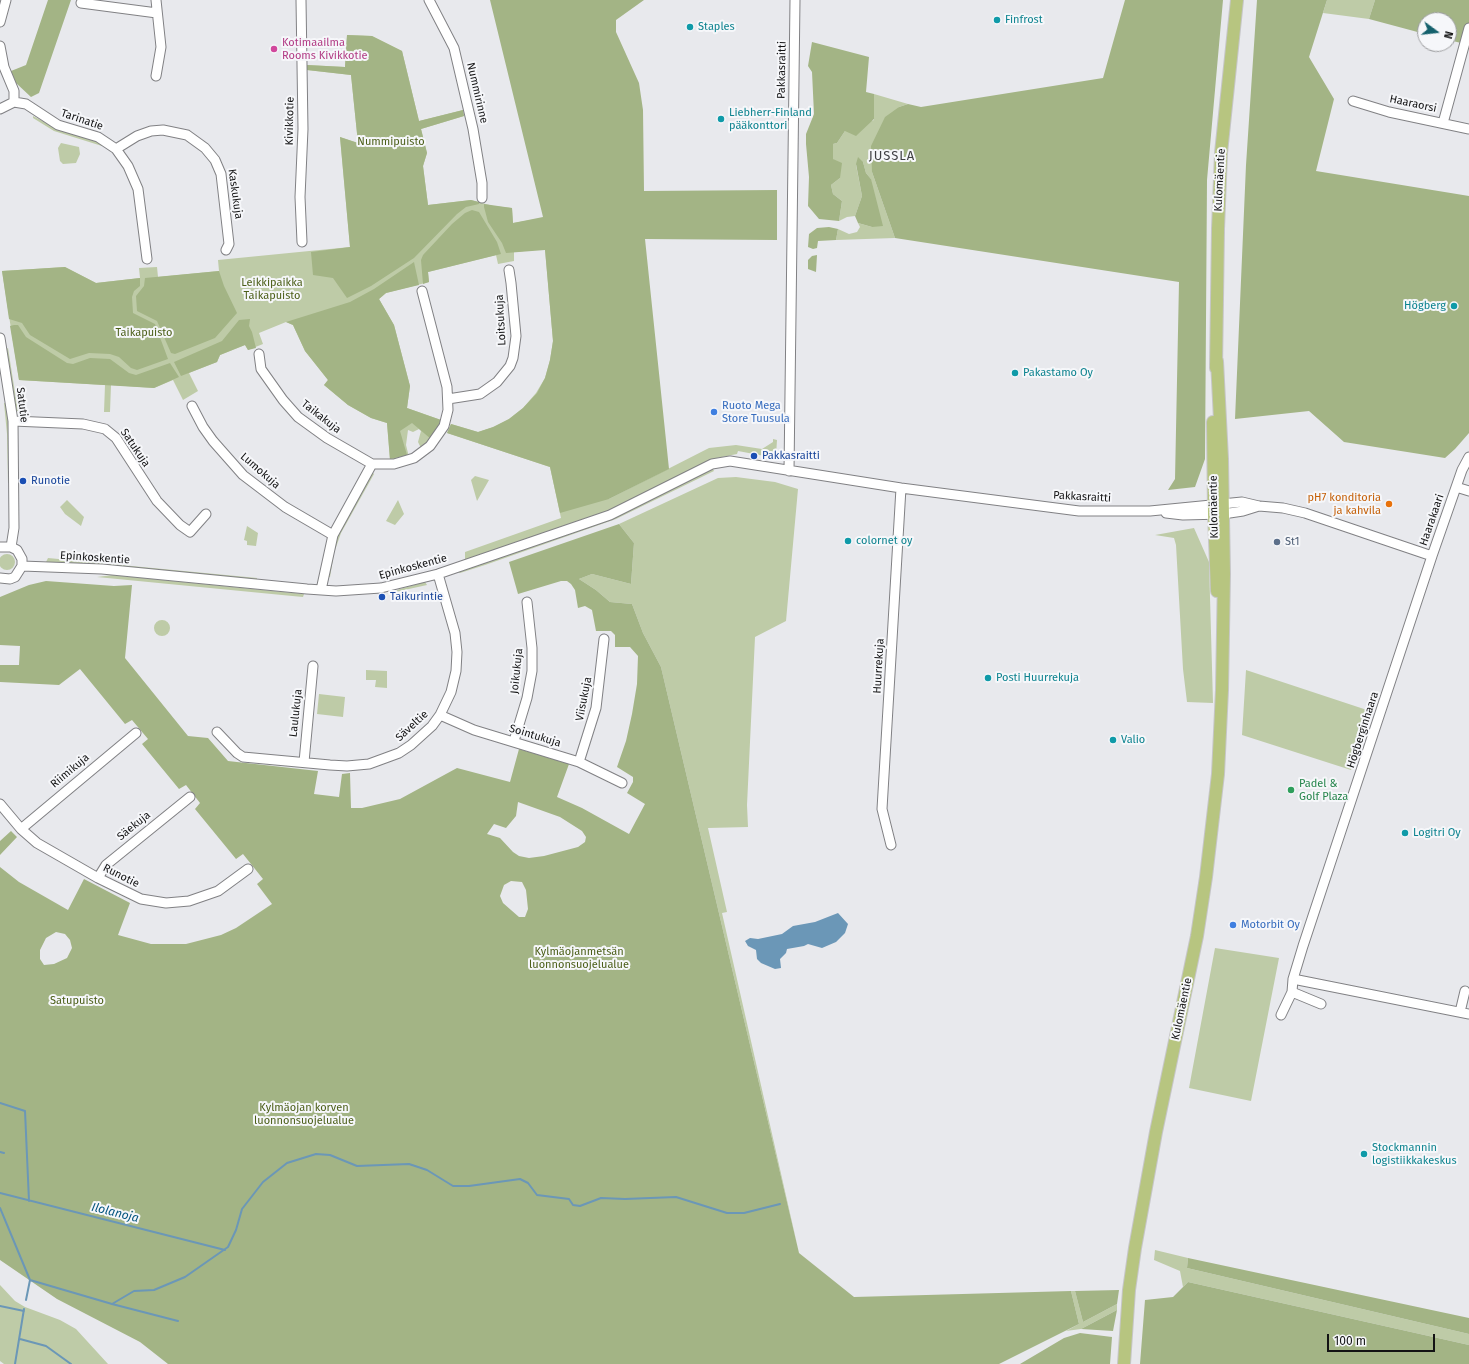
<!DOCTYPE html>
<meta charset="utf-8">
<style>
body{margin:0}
#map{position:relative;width:1469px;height:1364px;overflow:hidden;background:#e8e9ed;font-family:"Fira Sans",sans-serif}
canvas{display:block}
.north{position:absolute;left:1417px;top:12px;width:40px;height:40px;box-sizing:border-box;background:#f6f7fa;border:1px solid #9b9c9e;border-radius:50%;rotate:105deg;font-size:11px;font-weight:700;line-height:16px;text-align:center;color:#131314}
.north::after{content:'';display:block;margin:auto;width:14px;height:18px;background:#15616d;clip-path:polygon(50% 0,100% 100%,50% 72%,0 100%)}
.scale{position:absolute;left:1327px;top:1334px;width:108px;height:18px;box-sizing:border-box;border:2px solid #131314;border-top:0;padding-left:5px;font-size:12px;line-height:14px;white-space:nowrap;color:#131314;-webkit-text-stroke:3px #f6f7fa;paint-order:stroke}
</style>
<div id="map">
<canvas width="1469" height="1364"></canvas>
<div class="north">N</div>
<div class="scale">100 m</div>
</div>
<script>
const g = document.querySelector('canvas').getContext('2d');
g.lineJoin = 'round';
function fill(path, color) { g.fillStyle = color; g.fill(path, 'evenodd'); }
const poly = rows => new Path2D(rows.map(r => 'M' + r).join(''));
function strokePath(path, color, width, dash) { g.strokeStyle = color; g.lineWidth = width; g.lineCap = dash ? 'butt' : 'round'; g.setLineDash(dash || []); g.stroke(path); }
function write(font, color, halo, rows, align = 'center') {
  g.font = font + ' "Fira Sans",sans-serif'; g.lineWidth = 4; g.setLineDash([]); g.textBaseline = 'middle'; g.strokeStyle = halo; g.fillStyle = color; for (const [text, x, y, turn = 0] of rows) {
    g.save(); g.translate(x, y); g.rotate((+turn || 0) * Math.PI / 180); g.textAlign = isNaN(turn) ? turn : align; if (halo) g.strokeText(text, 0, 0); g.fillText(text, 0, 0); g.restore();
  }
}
fill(poly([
 [1327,0,1375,0,1369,19,1323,13],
 [347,35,372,36,402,51,419,121,463,110,464,116,421,129,427,153,423,166,428,205,471,200,493,206,512,208,513,223,543,218,609,499,709,448,736,445,762,449,773,442,773,439,777,440,776,456,770,457,738,451,737,454,717,458,609,511,465,560,465,552,561,518,550,467,447,433,451,424,478,432,494,427,509,419,523,408,536,393,545,378,550,360,553,341,545,249,514,252,514,261,498,264,496,255,428,272,429,282,386,293,379,299,394,325,410,386,407,408,441,420,431,439,421,448,418,442,421,431,419,429,413,432,408,430,406,445,409,457,390,461,387,423,371,418,348,405,324,385,328,380,305,351,293,325,286,322,259,333,263,344,248,350,245,345,220,355,217,362,189,373,198,391,183,400,173,380,154,388,111,385,110,412,104,412,105,385,19,380,2,271,65,267,96,283,140,278,139,268,157,267,158,277,219,271,218,260,350,247,340,137,358,143,351,75,307,70,307,65,345,67],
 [874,94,908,104,899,107,872,172,895,238,836,240,838,229,849,234,857,232,860,227,858,223,872,227,871,179,866,173,863,162,856,165,862,196,855,216,847,217,839,221,842,201,833,194,831,185,840,178,833,159,833,144,837,143,845,131,874,120],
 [33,116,54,127,88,137,103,144,102,146,54,131,33,118],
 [61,143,79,147,80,154,76,163,63,164,60,161,58,148],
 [8,348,16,399,18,411,16,411,6,352,6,349],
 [4,403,6,403,9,418,10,483,8,483,7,434],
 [713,469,714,471,616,519,485,565,460,573,458,572],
 [372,472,374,474,341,533,334,553,330,577,327,578,335,539],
 [475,476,489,480,477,501,471,480],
 [736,477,775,482,798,489,786,621,755,637,747,805,748,827,708,828,727,912,722,913,799,1253,661,667,643,633,632,604,610,602,596,590,579,579,592,574,631,584,634,543,619,524,718,478],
 [67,500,84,517,81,526,65,514,60,507],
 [398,500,404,514,395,525,386,521],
 [247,526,258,533,256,546,247,545,247,541,244,540],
 [1194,528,1209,562,1213,703,1187,702,1183,669,1176,545,1174,538,1155,535],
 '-1 562a8 8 0 1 1 16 0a8 8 0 1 1-16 0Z',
 [48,558,257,578,257,579,243,580,46,562],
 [113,575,273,591,304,594,303,597,282,595,97,577],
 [425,582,427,585,386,594,400,589],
 '154 628a8 8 0 1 1 16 0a8 8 0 1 1-16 0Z',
 [366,670,387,671,387,688,375,687,376,680,366,680],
 [1246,670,1370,711,1351,770,1242,735],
 [319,694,345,697,343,717,317,714],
 [1215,948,1279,958,1251,1101,1189,1088],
 [1155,1250,1188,1258,1187,1268,1469,1334,1469,1345,1188,1282,1183,1287,1180,1271,1154,1260],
 [0,1285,15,1301,25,1307,60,1320,76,1329,108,1364,4,1364,0,1361],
 [1071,1291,1075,1291,1083,1322,1117,1304,1117,1310,1081,1329,1066,1331,1079,1324]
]), '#becba7');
fill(poly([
 [48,0,71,0,39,93,31,97,16,83,11,71,26,65],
 [490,0,644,0,616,20,616,32,639,83,643,110,644,191,777,190,777,240,645,239,669,469,609,499,560,513,550,467,447,433,451,424,478,432,493,427,509,419,523,408,537,393,545,378,550,360,553,341,545,250,506,253,502,243,488,222,484,207,484,204,512,208,513,223,543,217],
 [1125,0,1223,0,1207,180,1205,459,1195,487,1168,490,1175,479,1179,282,895,238,872,172,871,146,885,117,899,107,908,104,921,107,1103,78],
 [1257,0,1327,0,1309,57,1334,99,1316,171,1469,196,1469,433,1455,449,1445,458,1344,442,1309,411,1235,419,1246,165],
 [1375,0,1469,0,1469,45,1449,40,1449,20,1425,20,1425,34,1369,19],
 [347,35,372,36,402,51,419,121,463,110,464,116,421,129,427,153,423,166,428,205,471,200,479,202,479,204,466,207,457,214,414,258,371,286,347,298,333,278,313,275,311,252,350,247,340,137,358,143,351,75,307,70,307,65,345,67],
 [812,42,869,57,866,92,874,94,874,119,856,136,845,131,837,143,833,144,833,159,842,163,840,178,831,185,833,194,842,201,839,221,819,219,808,206,809,177,806,144,806,134,814,114,812,72,808,66],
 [858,157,863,162,866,173,871,179,883,226,872,227,858,223,855,216,862,196,856,164],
 [472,210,479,212,497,242,501,254,428,272,429,282,423,284,421,260,423,255,452,224,465,213],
 [829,227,838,229,836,240,818,241,817,248,813,249,808,247,809,234,817,228],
 [817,255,816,272,808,269,808,260,812,256],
 [414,262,419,285,386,293,379,299,394,325,410,386,407,408,441,420,431,439,412,423,400,431,407,455,390,459,387,423,371,418,348,405,324,385,328,380,305,351,293,325,286,322,350,302,374,289],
 [65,267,96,283,140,278,140,286,134,291,132,297,133,313,155,324,168,359,137,370,131,368,119,357,110,354,89,353,70,359,30,335,22,323,9,319,2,271],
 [219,271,224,286,237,313,215,338,175,354,171,353,157,321,137,311,136,296,144,286,145,278],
 [250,319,249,326,252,332,256,348,248,350,245,345,220,355,217,362,181,376,174,362,222,341,239,320],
 [14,325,18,325,26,337,67,363,73,364,90,358,110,359,129,373,136,375,170,363,179,377,154,388,19,380,10,326],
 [619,524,634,543,631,584,592,574,579,579,596,590,610,602,632,604,643,633,661,667,799,1253,854,1297,1071,1291,1079,1324,999,1364,168,1364,140,1342,57,1299,0,1260,0,867,19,882,68,910,84,879,130,903,118,935,151,944,186,944,221,935,236,928,272,904,257,884,263,879,243,854,236,859,195,809,200,803,186,785,179,789,142,744,148,739,132,720,125,724,80,669,59,685,0,682,0,665,19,665,20,646,0,645,0,597,29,585,46,581,114,586,132,585,125,658,188,736,208,738,228,761,318,771,314,794,339,797,342,774,350,773,351,808,362,808,400,799,457,768,510,782,519,749,569,764,557,797,582,808,629,834,645,804,627,793,633,782,633,777,617,767,626,741,632,714,637,684,638,656,630,647,615,647,615,635,611,631,596,631,592,610,585,606,578,608,575,590,571,584,567,581,561,581,518,594,509,562],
 [518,802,560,817,582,831,586,837,585,842,578,847,544,856,529,858,519,856,513,852,500,838,487,834,494,824,506,828,516,816],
 [511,881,522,882,526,890,528,909,525,917,519,917,503,903,500,896,504,885],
 [56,932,65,934,70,940,72,948,67,958,54,964,44,965,40,959,40,950,46,938],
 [11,831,17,837,0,855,0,841],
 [1188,1258,1469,1318,1469,1334,1187,1268],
 [1188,1282,1469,1345,1469,1364,1140,1364,1145,1300,1173,1297],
 [1119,1290,1117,1304,1083,1322,1075,1291],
 [1117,1310,1113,1331,1081,1329],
 [1080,1333,1112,1337,1110,1364,1020,1364,1064,1338]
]), '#a3b485');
fill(poly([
 [838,913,848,924,845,933,836,942,822,948,808,944,804,946,787,949,786,953,780,959,781,968,775,969,761,963,757,959,756,950,748,946,745,941,750,938,758,939,782,934,793,926,815,922]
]), '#6b97b7');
strokePath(poly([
 [0,1103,25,1111,29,1201],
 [0,1152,4,1153],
 [0,1193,225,1250],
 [0,1208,30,1280,26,1300],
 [30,1280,112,1304,134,1291,154,1290,185,1277,228,1247,236,1230,242,1209,263,1182,287,1163,316,1154,330,1155,357,1166,409,1164,427,1170,453,1186,469,1186,520,1179,528,1183,537,1195,569,1199,573,1205,580,1206,601,1198,625,1199,676,1197,727,1213,744,1213,780,1204],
 [112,1304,178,1321],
 [0,1306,24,1311],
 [20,1339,46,1346,71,1364],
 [15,1364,24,1309]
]), '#6b97b7', 2);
const minor = poly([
 [156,0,161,47,156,76],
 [301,0,303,129,300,197,302,242],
 [429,0,454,48,473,129,482,183,482,198],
 [81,3,157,13],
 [0,22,6,0],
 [0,46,4,67,14,91,14,102],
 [1353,101,1389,112,1469,129],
 [0,109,14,102,26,104,58,125,98,137,116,149,128,166,138,189,147,259],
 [1443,123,1469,28],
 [116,149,137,136,151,131,163,130,187,135,205,148,215,160,221,174,229,244,226,250],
 [0,338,13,421,14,528,11,547],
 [259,354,261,369,283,400,298,417,327,438,372,464],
 [448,399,480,394,497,382,510,366,513,358,516,336,511,283,509,270],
 [192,406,203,427,213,441,243,475,285,507,333,535],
 [13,421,83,424,105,429,116,438,157,501,180,525,190,532,206,514],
 [789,471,795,0],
 [1456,487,1469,491],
 [1166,513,1183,515,1223,514,1243,511,1259,506],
 [0,547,11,547,17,550,22,559,22,566,15,577,10,579,0,578],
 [22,566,102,569,307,589,336,591,381,588,438,574,610,515,712,464,730,461,901,488,1079,511,1150,511,1242,502,1259,506,1283,508,1305,513,1432,556,1462,470,1469,457],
 [321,590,333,535,372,464,394,464,414,458,430,446,444,426,448,410,447,387,422,291],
 [440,715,474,730,579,762,622,783],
 [217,732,237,753,243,757,330,765,347,766,369,764,399,753,411,745,432,726,440,715,451,692,456,671,457,652,455,633,438,574],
 [514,741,527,698,532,671,532,648,527,602],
 [304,762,313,666],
 [579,762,596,708,604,639],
 [0,804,21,829,37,843,98,878,141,899,166,903,189,901,218,891,248,869],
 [21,829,136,733],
 [891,845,882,809,901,488],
 [98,878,106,865,190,797],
 [1293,979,1469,1014],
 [1292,992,1321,1004],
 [1460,1012,1465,991],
 [1281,1015,1292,992,1293,979,1303,946,1432,556]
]);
const major = poly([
 [1216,368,1218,229,1221,153,1237,0],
 [1213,422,1214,514,1217,591],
 [1124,1364,1129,1290,1135,1248,1156,1132,1197,936,1206,877,1218,774,1222,690,1224,574,1222,459,1217,361]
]);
strokePath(minor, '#818184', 11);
strokePath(major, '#c6c6c7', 14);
strokePath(minor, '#fff', 9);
strokePath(major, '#b7c580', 12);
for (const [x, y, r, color] of [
 [997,20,4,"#0f9aa8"],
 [690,27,4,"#0f9aa8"],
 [274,49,4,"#d1479c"],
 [721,119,4,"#0f9aa8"],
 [1454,306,4,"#0f9aa8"],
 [1015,373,4,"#0f9aa8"],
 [714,412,4,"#3f7fe0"],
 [754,456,4,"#1a4fb4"],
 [23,481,4,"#1a4fb4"],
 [1389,504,4,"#e8710a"],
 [848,541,4,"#0f9aa8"],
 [1277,542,4,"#5c6f8a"],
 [382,597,4,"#1a4fb4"],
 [988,678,4,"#0f9aa8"],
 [1113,740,4,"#0f9aa8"],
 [1291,790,4,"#2e9e5b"],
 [1405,833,4,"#0f9aa8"],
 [1233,925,4,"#3f7fe0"],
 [1364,1154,4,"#0f9aa8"]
]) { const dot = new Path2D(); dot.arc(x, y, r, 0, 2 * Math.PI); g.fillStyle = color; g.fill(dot); strokePath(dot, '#f6f7fa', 1.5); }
write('11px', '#0d838f', '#f6f7fa', [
 ["Finfrost",1005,20],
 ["Staples",698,27],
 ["Liebherr-Finland",729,113],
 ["pääkonttori",729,126],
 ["Högberg",1446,306,"right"],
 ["Pakastamo Oy",1023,373],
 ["colornet oy",856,541],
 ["Posti Huurrekuja",996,678],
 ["Valio",1121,740],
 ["Logitri Oy",1413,833],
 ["Stockmannin",1372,1148],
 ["logistiikkakeskus",1372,1161]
], 'left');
write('11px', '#b23c85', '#f6f7fa', [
 ["Kotimaailma",282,43],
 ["Rooms Kivikkotie",282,56]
], 'left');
write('11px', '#131314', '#f6f7fa', [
 ["Pakkasraitti",782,70,-89],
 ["Nummirinne",477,93,77],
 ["Haaraorsi",1413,104,12],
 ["Tarinatie",82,120,19],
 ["Kivikkotie",290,121,-89],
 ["Kulomäentie",1220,180,-87],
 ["Kaskukuja",235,194,82],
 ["Loitsukuja",501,320,-93],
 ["Satutie",22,405,83],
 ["Taikakuja",321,417,38],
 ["Satukuja",135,448,56],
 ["Lumokuja",260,471,41],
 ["Pakkasraitti",1082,497,3],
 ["Kulomäentie",1214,507,-91],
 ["Haarakaari",1432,520,-71],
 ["Epinkoskentie",95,558,4],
 ["Epinkoskentie",413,567,-15],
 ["Huurrekuja",879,666,-87],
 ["Joikukuja",517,671,-84],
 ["Viisukuja",584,699,-79],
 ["Laulukuja",296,713,-84],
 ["Säveltie",412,726,-43],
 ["Högberginhaara",1363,730,-72],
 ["Sointukuja",535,736,17],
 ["Riimikuja",70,771,-40],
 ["Säekuja",134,826,-39],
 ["Runotie",121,876,27],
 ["Kulomäentie",1182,1009,-78]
]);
write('11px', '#4c5f19', '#f6f7fa', [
 ["Nummipuisto",391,142],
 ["Leikkipaikka",272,283],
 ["Taikapuisto",272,296],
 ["Taikapuisto",144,333],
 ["Kylmäojanmetsän",579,952],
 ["luonnonsuojelualue",579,965],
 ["Satupuisto",77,1001],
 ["Kylmäojan korven",304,1108],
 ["luonnonsuojelualue",304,1121]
]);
write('11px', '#366cbe', '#f6f7fa', [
 ["Ruoto Mega",722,406],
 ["Store Tuusula",722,419],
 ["Motorbit Oy",1241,925]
], 'left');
write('11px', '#164399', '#f6f7fa', [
 ["Pakkasraitti",762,456],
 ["Runotie",31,481],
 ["Taikurintie",390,597]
], 'left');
write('11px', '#c56008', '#f6f7fa', [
 ["pH7 konditoria",1381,498],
 ["ja kahvila",1381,511]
], 'right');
write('11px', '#4e5e75', '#f6f7fa', [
 ["St1",1285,542]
], 'left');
write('11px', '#27864d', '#f6f7fa', [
 ["Padel &",1299,784],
 ["Golf Plaza",1299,797]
], 'left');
write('italic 12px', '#04557f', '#f6f7fa', [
 ["Ilolanoja",115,1213,14]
]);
g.letterSpacing = '1px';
write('13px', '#3f3f42', '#f6f7fa', [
 ["JUSSLA",892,156]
]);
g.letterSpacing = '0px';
</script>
